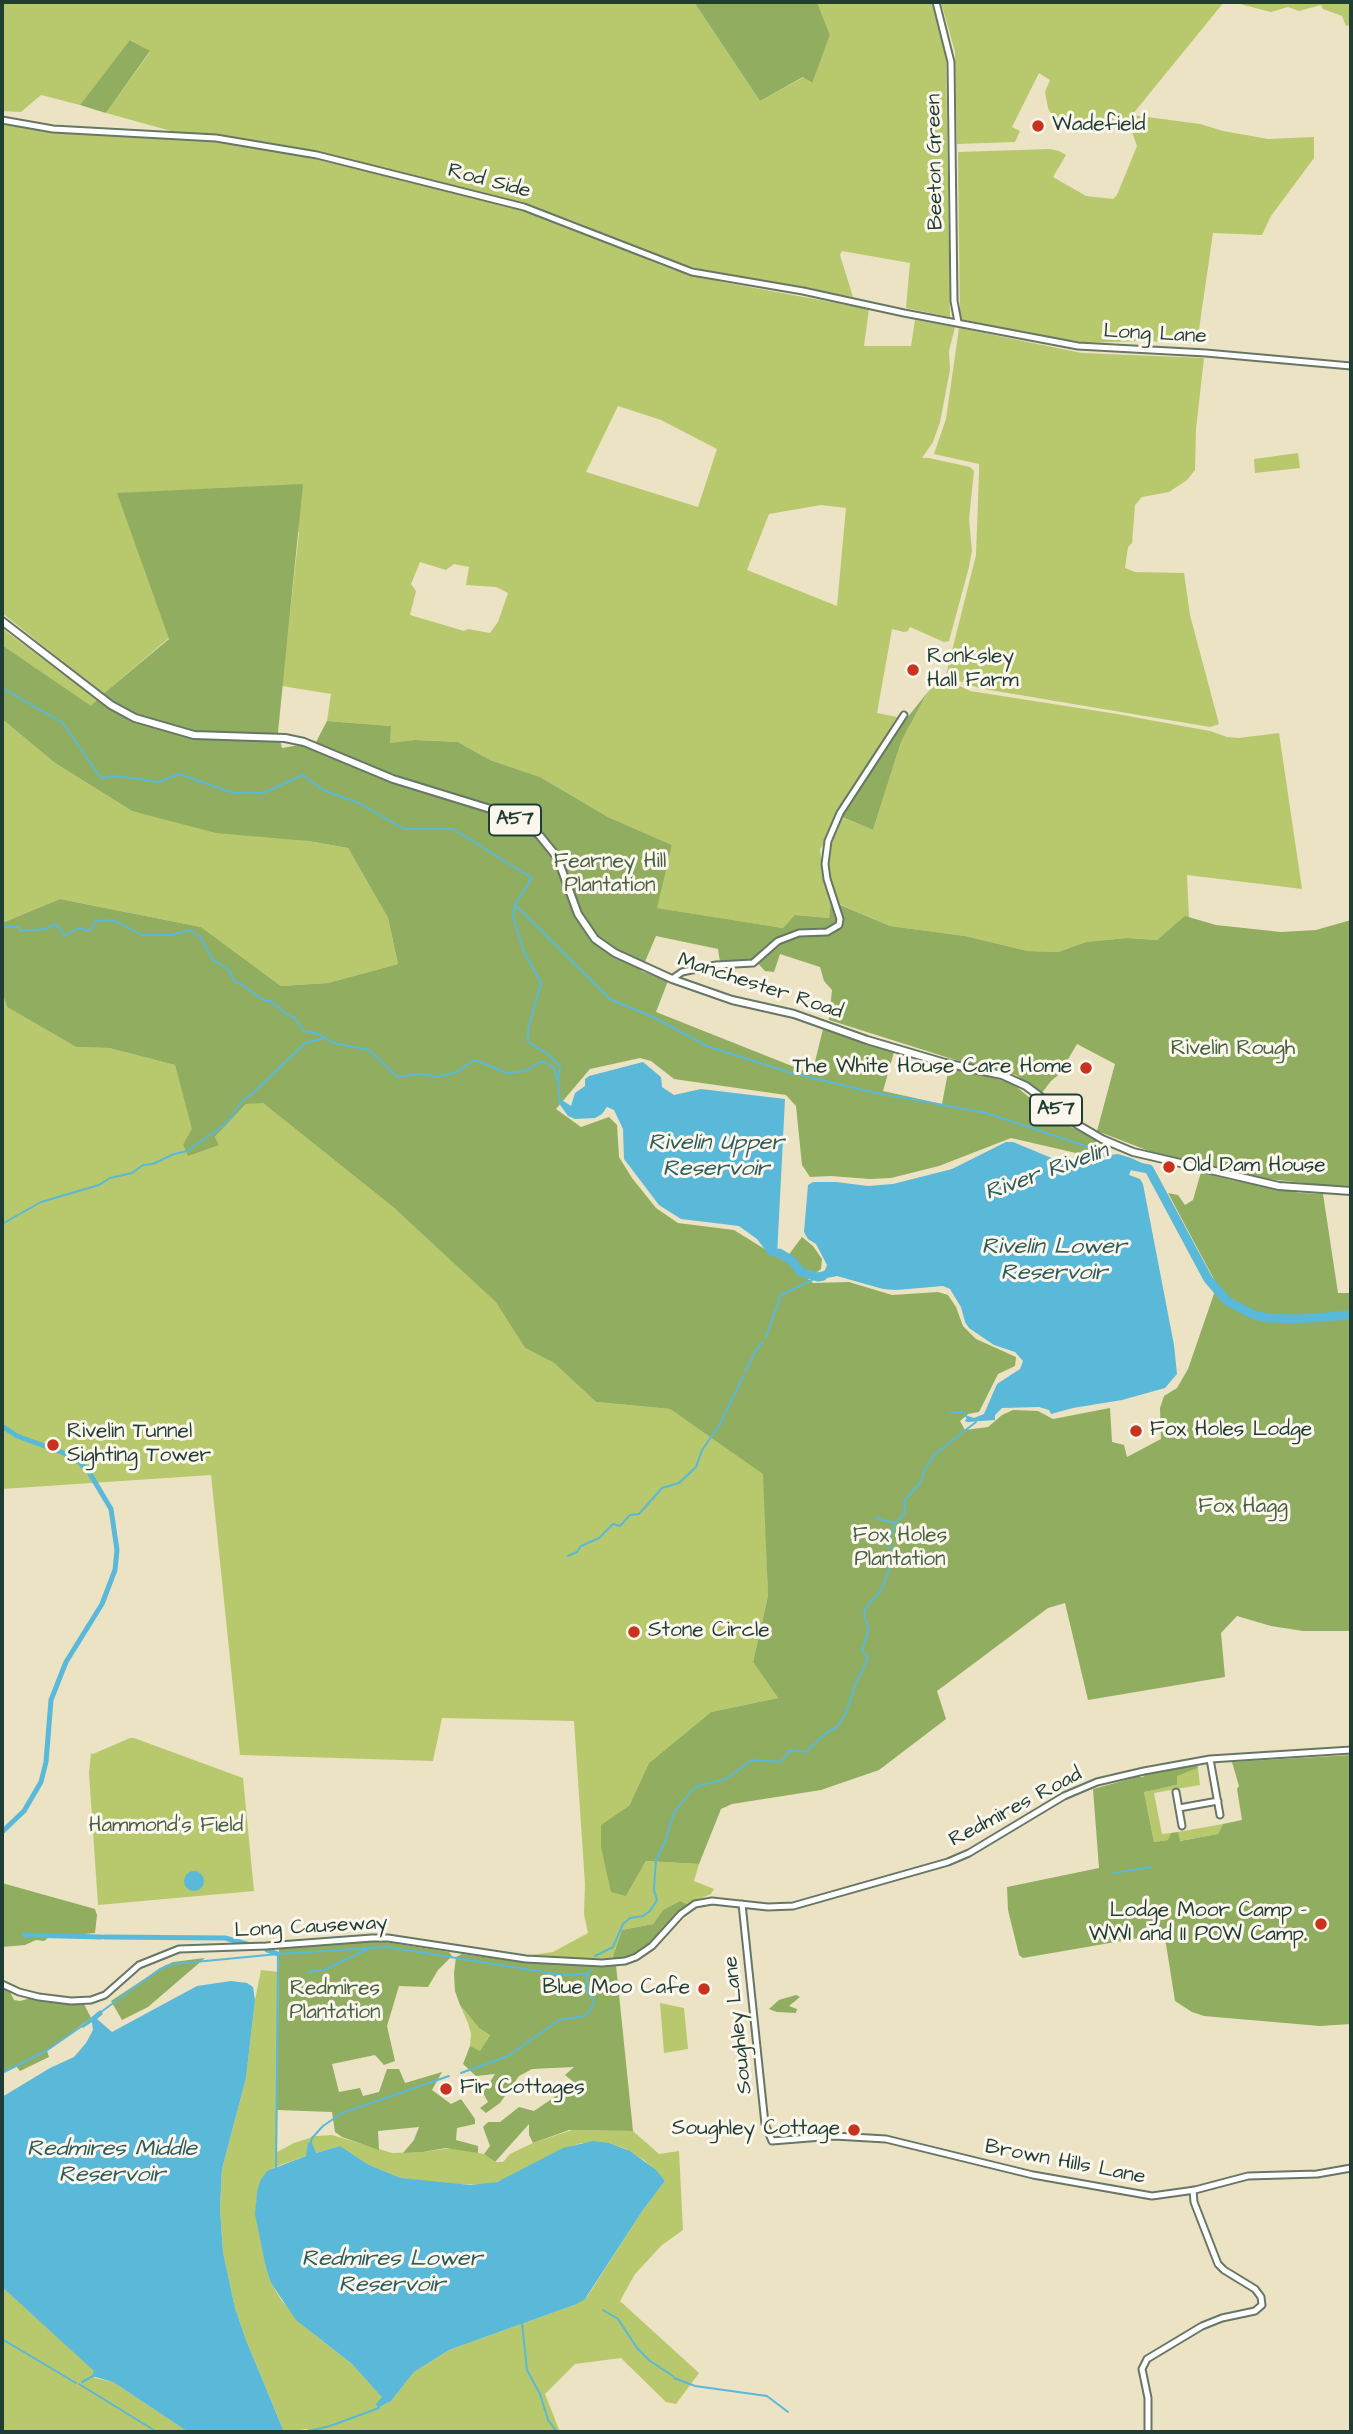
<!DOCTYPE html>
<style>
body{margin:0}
#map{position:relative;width:1353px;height:2434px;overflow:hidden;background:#ebe3c3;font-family:"Architects Daughter",sans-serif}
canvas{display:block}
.frame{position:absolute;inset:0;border:4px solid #1f3d34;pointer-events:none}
</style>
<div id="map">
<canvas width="1353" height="2434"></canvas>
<div class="frame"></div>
</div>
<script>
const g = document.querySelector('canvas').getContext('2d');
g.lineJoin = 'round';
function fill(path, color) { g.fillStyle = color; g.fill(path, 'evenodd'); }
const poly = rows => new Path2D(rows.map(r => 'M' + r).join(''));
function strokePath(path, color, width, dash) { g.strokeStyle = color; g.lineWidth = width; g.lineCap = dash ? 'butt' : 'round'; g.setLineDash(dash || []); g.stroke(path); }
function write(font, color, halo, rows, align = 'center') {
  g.font = font + ' "Architects Daughter",sans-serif'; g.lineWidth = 6; g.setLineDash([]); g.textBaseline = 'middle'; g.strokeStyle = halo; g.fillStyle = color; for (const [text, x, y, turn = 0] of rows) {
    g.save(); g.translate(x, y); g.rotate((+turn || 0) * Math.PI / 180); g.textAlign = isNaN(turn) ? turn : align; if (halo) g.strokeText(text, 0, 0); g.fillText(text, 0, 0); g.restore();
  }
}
fill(poly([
 [2,2,694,2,760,101,804,77,811,83,830,35,817,2,932,2,946,56,950,317,906,308,910,263,842,251,840,255,853,297,723,275,668,261,578,223,524,204,486,194,318,152,259,141,171,131,106,113,150,52,131,40,80,105,41,95,21,112,2,111],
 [941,2,1224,2,1132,115,1200,124,1223,131,1268,139,1314,137,1314,158,1271,216,1262,235,1213,233,1197,343,1144,341,1078,343,960,319,958,152,1050,149,1059,151,1066,155,1053,177,1086,196,1113,199,1117,195,1137,146,1132,132,1126,123,1123,129,1110,122,1106,129,1096,123,1091,130,1084,127,1061,125,1056,122,1048,108,1045,92,1050,80,1039,73,1012,127,1020,131,1015,142,957,144,955,52],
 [1232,2,1351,2,1351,25,1346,26,1342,16,1323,9,1321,5,1299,11,1288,7,1271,12],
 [2,124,53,131,180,138,241,144,312,158,506,205,601,240,671,269,722,282,869,309,864,346,911,346,915,320,955,327,949,351,950,370,940,422,933,442,922,458,929,458,970,467,974,471,969,519,972,551,969,567,949,641,944,642,910,627,908,631,904,632,892,629,877,713,897,717,837,816,828,838,820,849,825,887,831,901,829,918,796,915,783,928,656,908,672,845,608,817,540,777,490,760,458,742,415,740,389,744,391,726,327,721,331,694,282,686,299,532,118,493,169,638,103,694,2,613],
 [618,406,661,420,717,449,698,507,586,472],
 [821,505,846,508,837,606,747,570,769,514],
 [420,562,446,570,454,564,469,567,466,585,496,587,508,593,498,622,490,633,468,629,464,631,410,615,416,591,411,584],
 [959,328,1082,353,1204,358,1196,429,1195,470,1187,480,1169,492,1142,497,1135,505,1132,543,1128,547,1125,568,1135,572,1184,573,1190,615,1219,724,1210,727,984,689,969,685,946,675,976,555,979,474,979,464,934,454,946,419],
 [1298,453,1300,468,1255,473,1254,459],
 [2,627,7,632,98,700,91,707,2,645],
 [942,677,970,691,1117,714,1210,731,1227,737,1239,738,1279,733,1302,889,1187,875,1189,918,1185,917,1157,940,1126,938,1086,942,1058,952,1028,951,965,936,890,926,839,904,829,881,827,855,841,817,873,830,901,742,927,693],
 [2,719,55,763,132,811,348,848,388,918,398,964,328,983,281,986,201,927,60,899,2,923],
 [2,992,7,1007,76,1047,109,1048,175,1065,193,1129,183,1144,219,1145,215,1137,246,1104,262,1102,393,1207,497,1302,525,1348,554,1363,596,1402,670,1409,764,1474,768,1596,753,1662,778,1698,711,1712,649,1763,629,1806,626,1896,646,1861,699,1864,694,1881,714,1889,711,1894,687,1904,680,1901,663,1910,653,1924,622,1930,612,1959,524,1956,553,1952,588,1933,584,1914,585,1884,574,1721,442,1718,433,1761,240,1755,211,1475,2,1489],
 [130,1738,134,1738,243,1778,254,1891,98,1905,89,1773,91,1753,93,1754],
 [1198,1768,1200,1785,1154,1793,1162,1834,1171,1833,1169,1840,1154,1842,1144,1792,1177,1785,1176,1776],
 [1223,1824,1218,1834,1179,1841,1178,1832],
 [261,1970,279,1972,277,2152,294,2143,316,2136,332,2135,392,2153,423,2152,452,2148,484,2154,495,2162,503,2162,510,2154,533,2143,572,2130,633,2131,659,2154,679,2151,683,2230,662,2245,635,2274,620,2301,699,2373,676,2404,666,2402,621,2358,575,2364,545,2394,560,2432,309,2432,307,2429,284,2432,246,2340,235,2308,223,2252,220,2208,222,2169,246,2078,255,2000],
 [581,2143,609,2143,626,2149,645,2161,665,2181,643,2210,587,2297,577,2304,449,2350,414,2372,391,2401,378,2408,382,2397,352,2364,315,2335,282,2301,271,2283,266,2268,256,2202,260,2181,275,2167,306,2156,313,2150,316,2153,340,2146,369,2165,401,2178,436,2183,485,2185,502,2180,554,2153],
 [660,2003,684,2008,688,2049,664,2053],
 [460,2005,479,2028,490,2034,480,2052,470,2046,471,2034,468,2023],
 [2,2287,95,2371,93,2376,95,2378,113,2382,188,2432,2,2432]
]), '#b7c96c');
fill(poly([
 [694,2,817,2,830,35,812,83,803,77,760,101],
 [130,40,150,51,106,113,80,105],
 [303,484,278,732,282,748,316,742,327,721,391,726,390,743,415,740,458,742,490,760,540,777,608,817,672,845,657,908,783,928,795,915,829,918,831,901,890,926,965,936,1028,951,1058,952,1086,942,1126,938,1157,940,1185,916,1216,925,1281,932,1316,930,1351,920,1351,1186,1322,1185,1260,1178,1149,1151,1097,1131,1115,1064,1077,1044,1067,1061,1068,1067,1051,1081,1041,1094,1016,1075,949,1058,829,1020,832,990,824,981,820,967,780,954,774,972,765,971,754,959,743,963,720,962,718,949,656,936,641,971,668,981,656,1012,812,1074,823,1029,894,1052,883,1091,942,1104,949,1067,1012,1083,1055,1119,1097,1140,1092,1152,1102,1159,1011,1138,939,1166,891,1178,870,1179,831,1176,810,1177,802,1165,796,1106,786,1095,674,1079,651,1061,640,1058,590,1069,556,1109,581,1127,609,1117,617,1125,619,1157,632,1178,656,1208,678,1223,734,1230,784,1261,802,1237,813,1246,822,1259,821,1269,808,1279,813,1283,849,1282,892,1295,938,1292,948,1295,956,1307,963,1326,976,1339,1016,1357,1015,1366,998,1374,979,1412,968,1414,960,1421,965,1430,988,1427,1002,1415,1013,1410,1038,1411,1053,1419,1110,1408,1112,1442,1124,1445,1127,1457,1161,1439,1160,1408,1164,1396,1177,1388,1188,1369,1217,1285,1168,1193,1178,1195,1185,1205,1193,1200,1201,1172,1231,1180,1300,1193,1323,1194,1338,1293,1351,1293,1351,1631,1303,1631,1271,1626,1237,1616,1221,1633,1225,1677,1088,1700,1065,1603,1048,1608,937,1691,946,1719,879,1770,821,1790,732,1804,721,1809,699,1864,646,1861,626,1896,611,1892,601,1847,601,1825,629,1806,649,1763,711,1712,778,1698,753,1662,768,1596,763,1474,670,1409,596,1402,554,1363,525,1348,496,1302,393,1207,263,1103,246,1104,215,1137,219,1145,188,1156,183,1144,192,1129,175,1065,109,1048,76,1047,7,1007,2,992,2,923,60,899,201,927,281,986,328,983,398,964,388,918,348,848,308,841,216,833,132,811,55,763,2,719,2,645,91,706,103,694,169,639,117,493],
 [927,693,901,742,873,830,842,817,899,728],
 [1351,1755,1351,2024,1320,2026,1204,2016,1192,2012,1175,2001,1166,1944,1164,1939,1156,1935,1023,1958,1019,1955,1008,1910,1007,1887,1099,1868,1093,1789,1137,1777,1143,1777,1145,1775,1197,1765,1198,1768,1177,1776,1177,1785,1144,1792,1154,1842,1168,1840,1171,1833,1178,1832,1180,1841,1218,1834,1223,1824,1242,1820,1237,1789,1239,1786,1232,1762],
 [2,1883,95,1909,97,1915,95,1933,60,1936,53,1934,44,1941,36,1940,25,1945,2,1947],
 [680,1901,687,1904,643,1951,627,1958,612,1959,622,1930,653,1924,663,1910],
 [379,1941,449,1952,452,1956,438,1970,428,1987,399,1986,387,2026,395,2061,384,2065,375,2055,332,2064,339,2092,360,2088,363,2096,379,2092,387,2069,399,2069,405,2083,442,2072,432,2090,451,2104,461,2099,475,2119,475,2124,457,2128,456,2140,478,2146,478,2153,446,2148,423,2152,403,2153,414,2140,419,2127,378,2131,379,2150,342,2137,335,2132,332,2112,277,2110,279,1949],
 [462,1954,514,1961,616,1965,633,2131,569,2130,533,2143,529,2135,529,2124,495,2162,484,2154,490,2146,483,2127,488,2122,500,2122,519,2107,534,2111,575,2083,565,2075,574,2067,532,2069,519,2076,500,2103,486,2113,480,2108,488,2102,483,2093,495,2074,476,2076,463,2064,470,2046,480,2051,490,2035,479,2028,460,2005,455,1991,454,1973,456,1957],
 [205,1958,148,2007,122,2020,111,2001,164,1966,173,1962],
 [2,1987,9,1990,14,2000,20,2001,31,1998,66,2004,84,2004,91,2018,47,2051,49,2057,20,2071,16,2066,2,2073],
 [796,1995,800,1997,789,2006,797,2009,796,2013,777,2012,769,2009,779,2000]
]), '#91ad60');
fill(poly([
 [643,1062,661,1077,662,1087,674,1095,701,1089,785,1099,777,1256,772,1257,769,1255,757,1239,739,1226,681,1219,659,1205,624,1159,623,1129,614,1110,607,1107,602,1114,595,1118,575,1119,568,1116,558,1102,562,1100,571,1106,575,1093,585,1086,585,1079,589,1076],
 [1006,1142,1013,1142,1054,1159,1078,1165,1108,1159,1096,1154,1096,1150,1110,1155,1118,1154,1131,1158,1144,1164,1144,1170,1131,1170,1129,1175,1140,1179,1143,1184,1174,1345,1177,1374,1165,1388,1122,1400,1073,1408,1051,1414,1049,1410,1039,1407,1002,1408,995,1415,995,1420,967,1422,965,1421,968,1416,974,1418,984,1414,997,1384,1020,1369,1023,1361,1015,1352,994,1345,969,1328,965,1322,961,1307,950,1289,943,1286,896,1290,883,1289,837,1276,817,1280,815,1277,825,1270,827,1265,816,1244,808,1239,804,1232,808,1185,813,1182,836,1182,868,1186,893,1184,952,1169],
 '184 1881a10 10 0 1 1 20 0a10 10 0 1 1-20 0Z',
 [231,1981,247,1983,253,1987,255,2000,246,2078,222,2169,220,2208,223,2252,235,2308,246,2340,284,2432,188,2432,113,2382,92,2376,94,2371,2,2287,2,2097,50,2068,74,2057,86,2043,93,2030,92,2022,83,2028,81,2026,100,2010,103,2014,97,2019,112,2032,197,1986],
 [593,2141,609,2143,630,2151,656,2170,665,2181,643,2210,585,2299,577,2304,449,2350,414,2372,391,2401,378,2408,376,2404,382,2397,378,2393,352,2364,296,2320,271,2283,266,2268,255,2214,257,2192,260,2181,267,2171,306,2156,308,2143,312,2143,316,2153,340,2146,369,2165,401,2178,471,2185,497,2182,563,2148]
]), '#5ab8d8');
strokePath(poly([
 [2,688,63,723,101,778,117,776,158,782,179,774,233,793,264,793,302,775,325,791,359,803,404,829,453,829,532,878,515,905,513,916,524,952,541,983,528,1029,528,1042,549,1055,560,1066,558,1080,560,1103],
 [515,905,610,999,655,1018,707,1046,788,1072,871,1092,986,1113,1097,1150],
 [2,924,7,927,19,927,21,931,45,929,56,924,65,936,78,928,90,931,96,921,107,920,116,921,141,935,171,935,190,930,200,937,213,960,229,970,235,982,240,983,250,991,265,1001,271,1001,286,1014,295,1018,304,1031,319,1034,333,1043,369,1050,397,1077,422,1074,437,1077,457,1072,473,1061,478,1061,506,1073,526,1071,540,1062,544,1062,553,1067,557,1079],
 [2,1224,41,1202,99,1185,110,1178,132,1173,143,1165,153,1164,174,1154,187,1151,226,1124,243,1100,252,1094,305,1043,325,1038],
 [766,1337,781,1295,816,1278],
 [745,1372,756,1350,763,1342],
 [950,1413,962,1412,968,1418],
 [875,1518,895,1523],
 [871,1532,890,1536],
 [568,1556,577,1552,581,1546,599,1538,613,1524,620,1526,630,1515,639,1514,662,1488,679,1483,696,1467,702,1450,719,1426,743,1377],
 [1114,1873,1151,1867],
 [595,1956,613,1947,623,1924,630,1918,643,1916,650,1911,657,1900,654,1890,656,1859,665,1842,674,1813,691,1791,698,1786,726,1779,752,1760,781,1762,790,1750,806,1752,826,1733,837,1727,846,1713,855,1685,868,1658,862,1650,869,1629,864,1616,865,1609,882,1589,886,1578,891,1564,890,1536,895,1523,905,1513,904,1501,920,1483,925,1469,935,1454,976,1422],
 [308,1972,324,1970,372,1947],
 [101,2012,160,1969,174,1964,278,1954,387,1947,563,1975,587,1974],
 [2,2073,46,2051,82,2026],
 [461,2073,508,2056,559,2020,584,2016,590,2011,594,2001,587,1990,587,1974,591,1970],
 [310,2145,312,2138,323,2126,342,2113,449,2076],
 [276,2169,278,1955],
 [603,2310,618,2319,637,2348,650,2361,673,2376],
 [522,2323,527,2370,540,2394,548,2420,557,2432],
 [2,2339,76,2383],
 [674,2378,695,2386,767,2396,788,2412],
 [82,2382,93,2376],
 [79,2384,157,2432],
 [305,2432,330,2426,379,2408]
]), '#5ab8d8', 2);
strokePath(poly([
 [2,1426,17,1436,64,1453,79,1462,89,1472,111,1509,117,1550,115,1570,102,1604,66,1662,51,1700,46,1762,41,1782,24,1811,2,1832],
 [24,1935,101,1937],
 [104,1937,225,1938,247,1944],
 [267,1950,278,1954]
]), '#5ab8d8', 5);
strokePath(poly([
 [1133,1166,1149,1169,1208,1279,1227,1301,1254,1315,1268,1318,1298,1319,1351,1315],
 [779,1253,791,1260,801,1272,818,1277,823,1276]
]), '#5ab8d8', 9);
const minor = poly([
 [936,2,951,62,954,301,958,322],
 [2,120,53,129,216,138,317,155,524,207,692,272,803,291,904,313,1078,346,1206,353,1351,366],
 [672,979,682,972,716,965,753,963,778,941,799,933,827,932,839,925,840,919,827,879,825,864,828,841,840,813,904,715],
 [1210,1759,1220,1815],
 [1176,1792,1182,1826],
 [1179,1808,1218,1801],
 [742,1904,765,2124,772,2141,834,2136,886,2139,1033,2175,1152,2196,1195,2190,1248,2176,1317,2174,1351,2168],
 [2,1984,19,1992,39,1997,71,2001,91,2000,105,1995,139,1965,179,1949,266,1946,372,1938,388,1938,526,1959,602,1963,625,1961,636,1957,652,1946,681,1914,695,1904,712,1901,768,1907,793,1906,948,1862,969,1853,1064,1796,1097,1782,1144,1771,1210,1759,1351,1750],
 [1148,2432,1148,2398,1142,2369,1147,2359,1202,2326,1222,2318,1255,2311,1262,2305,1261,2297,1255,2289,1224,2270,1218,2264,1194,2202,1193,2190]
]);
const major = poly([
 [2,621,111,705,135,718,194,735,285,738,304,742,393,779,497,811,528,826,540,836,557,857,578,914,595,939,615,953,672,979,732,1000,794,1014,867,1040,945,1063,1002,1075,1026,1086,1078,1125,1102,1139,1133,1152,1279,1186,1351,1191]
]);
strokePath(minor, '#676', 9);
strokePath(major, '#676', 10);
strokePath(minor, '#fff', 5);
strokePath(major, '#fff', 6);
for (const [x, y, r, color] of [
 [1038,126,7,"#c8321e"],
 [913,670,7,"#c8321e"],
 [1086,1068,7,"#c8321e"],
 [1169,1167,7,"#c8321e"],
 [1136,1431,7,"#c8321e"],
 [53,1445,7,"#c8321e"],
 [634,1632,7,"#c8321e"],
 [1321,1924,7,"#c8321e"],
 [704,1989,7,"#c8321e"],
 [446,2089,7,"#c8321e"],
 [854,2130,7,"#c8321e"]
]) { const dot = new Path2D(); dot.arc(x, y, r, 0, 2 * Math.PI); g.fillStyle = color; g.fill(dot); strokePath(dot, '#fbf7ec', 2.5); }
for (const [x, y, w] of [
 [515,820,52],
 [1056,1110,52]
]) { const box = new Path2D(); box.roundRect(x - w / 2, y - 15.5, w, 31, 5); g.fillStyle = '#fbf7ec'; g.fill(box); strokePath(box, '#1f3d34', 2); }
write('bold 19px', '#1f3d34', null, [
 ["A57",515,820],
 ["A57",1056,1110]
]);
write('21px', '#1f3d34', '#fbf7ec', [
 ["Wadefield",1052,126],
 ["Ronksley",927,658],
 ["Hall Farm",927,682],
 ["The White House Care Home",1072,1068,"right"],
 ["Old Dam House",1183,1167],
 ["Fox Holes Lodge",1150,1431],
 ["Rivelin Tunnel",67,1433],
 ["Sighting Tower",67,1457],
 ["Stone Circle",648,1632],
 ["Lodge Moor Camp -",1307,1912,"right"],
 ["WWI and II POW Camp.",1307,1936,"right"],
 ["Blue Moo Cafe",690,1989,"right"],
 ["Fir Cottages",460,2089],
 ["Soughley Cottage",840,2130,"right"]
], 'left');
write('21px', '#1f3d34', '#fbf7ec', [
 ["Beeton Green",936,162,-91],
 ["Rod Side",489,182,15],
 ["Long Lane",1155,335,3],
 ["Manchester Road",760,987,18],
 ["Redmires Road",1016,1808,-28],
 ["Long Causeway",311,1928,-3],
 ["Soughley Lane",739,2025,-96],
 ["Brown Hills Lane",1065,2163,11]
]);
write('21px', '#456042', '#fbf7ec', [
 ["Fearney Hill",610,863],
 ["Plantation",610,887],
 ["Rivelin Rough",1233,1050],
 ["Fox Hagg",1243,1508],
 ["Fox Holes",900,1537],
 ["Plantation",900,1561],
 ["Hammond's Field",166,1827],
 ["Redmires",335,1990],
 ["Plantation",335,2014]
]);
write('italic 23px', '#2e5c5d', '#fbf7ec', [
 ["Rivelin Upper",716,1144],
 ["Reservoir",716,1170],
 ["River Rivelin",1047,1173,-20],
 ["Rivelin Lower",1054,1248],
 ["Reservoir",1054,1274],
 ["Redmires Middle",112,2150],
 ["Reservoir",112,2176],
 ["Redmires Lower",392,2260],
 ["Reservoir",392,2286]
]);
</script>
